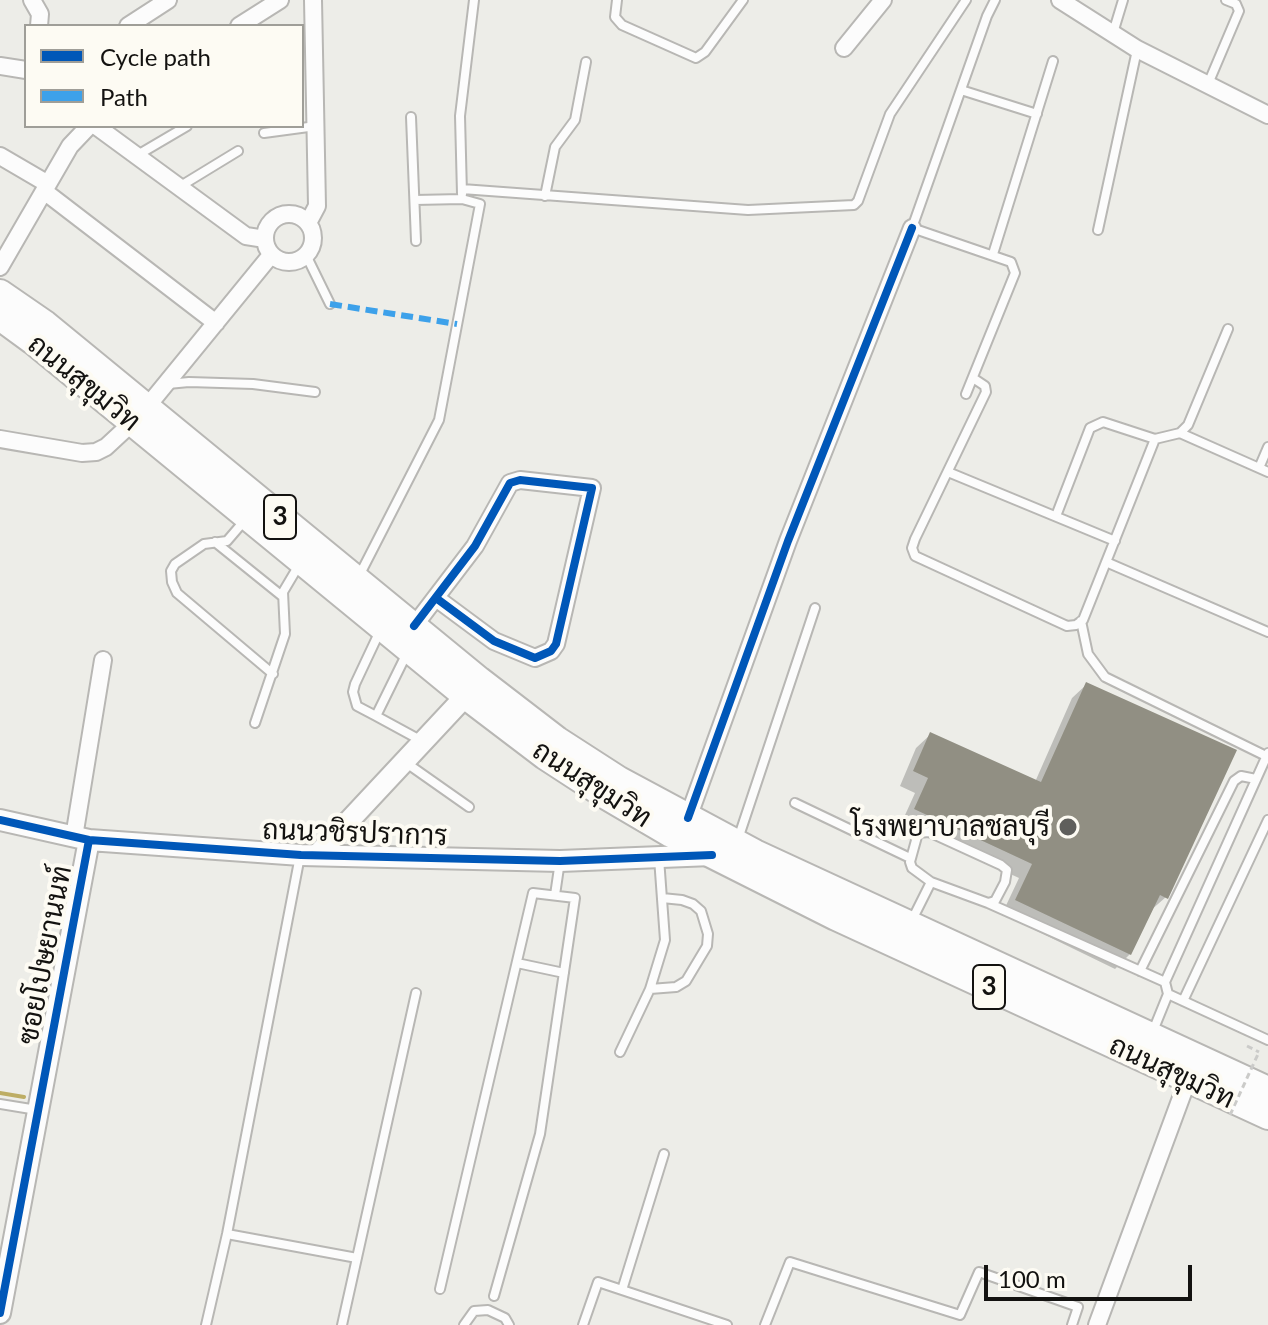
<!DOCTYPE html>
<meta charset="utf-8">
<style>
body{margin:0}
#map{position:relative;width:1268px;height:1325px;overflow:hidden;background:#edede8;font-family:Lato,sans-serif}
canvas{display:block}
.legend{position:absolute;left:24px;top:24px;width:280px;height:104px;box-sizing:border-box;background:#fdfbf3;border:2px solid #9f9e98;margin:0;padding:10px 14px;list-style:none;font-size:24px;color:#131210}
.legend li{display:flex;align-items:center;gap:16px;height:40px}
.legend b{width:40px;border:2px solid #9f9e98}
.scale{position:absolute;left:984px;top:1265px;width:208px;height:36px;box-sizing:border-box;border:4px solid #131210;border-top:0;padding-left:10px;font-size:24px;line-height:28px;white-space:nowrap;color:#131210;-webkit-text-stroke:6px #fdfbf3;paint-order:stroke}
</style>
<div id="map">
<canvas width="1268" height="1325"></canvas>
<ul class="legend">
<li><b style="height:10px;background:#0057b8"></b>Cycle path</li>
<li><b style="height:10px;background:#3da1ea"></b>Path</li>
</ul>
<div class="scale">100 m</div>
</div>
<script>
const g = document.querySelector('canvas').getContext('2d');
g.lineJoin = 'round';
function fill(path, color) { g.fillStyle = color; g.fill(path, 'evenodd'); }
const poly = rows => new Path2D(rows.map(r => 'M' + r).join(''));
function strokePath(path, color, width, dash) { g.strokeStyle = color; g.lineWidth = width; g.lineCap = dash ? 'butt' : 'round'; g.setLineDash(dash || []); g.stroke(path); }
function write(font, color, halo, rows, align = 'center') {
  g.font = font + ' Lato,Sarabun,sans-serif'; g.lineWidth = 8; g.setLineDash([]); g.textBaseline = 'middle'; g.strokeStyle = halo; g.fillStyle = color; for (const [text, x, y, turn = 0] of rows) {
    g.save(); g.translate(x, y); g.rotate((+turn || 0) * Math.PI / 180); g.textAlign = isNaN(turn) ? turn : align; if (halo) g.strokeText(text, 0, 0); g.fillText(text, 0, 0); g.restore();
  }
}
fill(poly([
 [1087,684,1166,897,1150,911,1130,954,1115,969,1002,914,1019,878,901,824,915,793,900,786,916,748,931,734,1035,782,1072,698]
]), '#0003');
strokePath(poly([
 [0,1093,24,1097]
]), '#bdad64', 4);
fill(poly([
 [1086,682,1237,750,1168,899,1160,895,1131,955,1015,900,1032,864,914,809,928,778,913,771,930,732,1041,782]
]), '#918f83');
const service = poly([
 [617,0,615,17,622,25,696,58,705,52,743,0],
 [1113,33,1123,0],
 [1208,84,1239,11,1236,4,1226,0],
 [961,90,1037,114],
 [411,117,416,241],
 [264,133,316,126],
 [136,156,187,126],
 [179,187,238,151],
 [462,189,748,210,854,205,858,201,890,114,966,0],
 [462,194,460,116,474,0],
 [545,196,555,147,575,120,586,62],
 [1098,230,1137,50],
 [993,254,1053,61],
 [306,255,330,304],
 [973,378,985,386,986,392,915,539,912,548,915,556,1067,626,1076,625,1083,620,1155,439,1180,433,1188,425,1228,329],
 [168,384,189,382,253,384,315,392],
 [966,394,1015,273,1011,262,912,228,987,16,995,0],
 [1180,433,1268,472],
 [1259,468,1268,447],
 [948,472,1115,541],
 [1056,516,1090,428,1103,422,1155,439],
 [245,520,227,541,204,544,175,564,171,571,172,582,177,593,273,674],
 [215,542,282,596],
 [1106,562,1268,632],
 [358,578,439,420,480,204,462,199,415,200],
 [1081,621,1088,654,1105,677,1266,756],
 [379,633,355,684,353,692,357,706,376,716,408,651],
 [376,716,422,741],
 [255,723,285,634,283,592,299,565],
 [405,762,469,807],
 [795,803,910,858],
 [738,839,815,608],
 [555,895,560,861],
 [988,903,995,901,1005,882,1007,870,1001,865,929,832,918,833,910,862,912,868,931,882,988,903,1165,982],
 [912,920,931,882],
 [517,963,564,973],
 [1140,971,1234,781,1241,776,1256,779],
 [650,989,676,987,686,981,707,946,708,934,701,911,693,904,682,900,662,898],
 [1168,994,1268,1040],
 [1183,1001,1268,820],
 [1153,1031,1168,994,1165,982,1268,753],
 [620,1052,650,989,665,940,659,858],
 [0,1104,37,1110],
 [227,1234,357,1258],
 [440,1289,533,893,575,898,540,1134,494,1296],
 [622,1290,664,1154],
 [206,1325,227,1234,300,856],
 [342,1325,416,993],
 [464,1325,474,1311,488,1310,505,1318,509,1325],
 [583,1325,598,1282,727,1325],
 [765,1325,790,1262,960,1315,979,1272,1078,1307,1072,1325]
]);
const minor = poly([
 [32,0,40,14,39,26],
 [1060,0,1137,49,1268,115],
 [128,26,168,0],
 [239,26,280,0],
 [844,48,883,0],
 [0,66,26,70],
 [96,126,246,236,265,239],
 [0,156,48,184],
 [44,191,216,323],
 '265 238a24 24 0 1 1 48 0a24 24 0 1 1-48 0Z',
 [308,223,317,206,313,0],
 [0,267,70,146,89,126],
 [146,408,271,255],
 [0,439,82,453,96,452,106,447,133,422],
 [414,626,475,546,510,483,520,480,592,488,556,644,551,651,535,658,494,641,436,598],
 [688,818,788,541,912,228],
 [74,837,103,660],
 [1097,1325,1188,1079]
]);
const tertiary = poly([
 [0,820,89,840,301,855,560,861,712,855],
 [318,854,473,688],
 [0,1313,89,840]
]);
const primary = poly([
 [0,293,45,324,479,680,557,740,619,780,755,853,1268,1090],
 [0,317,33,341,466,696,545,756,608,797,671,834,836,917,1268,1116]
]);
strokePath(service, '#b8b7b4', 12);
strokePath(minor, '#b8b7b4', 20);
strokePath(tertiary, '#b8b7b4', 24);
strokePath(primary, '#b8b7b4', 30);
strokePath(poly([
 [1247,1046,1259,1052]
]), '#cbcbc9', 3, [6, 4]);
strokePath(service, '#fcfcfc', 8);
strokePath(minor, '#fcfcfc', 16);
strokePath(tertiary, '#fcfcfc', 20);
strokePath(primary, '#fcfcfc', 26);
strokePath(poly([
 [1230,1115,1259,1052]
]), '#cbcbc9', 3, [6, 4]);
strokePath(poly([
 [330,304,457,324]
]), '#3da1ea', 6, [12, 6]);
strokePath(poly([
 [414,626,475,546,510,483,520,480,592,488,556,644,551,651,535,658,494,641,436,598],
 [688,818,788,541,912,228],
 [0,820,89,840,301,855,560,861,712,855],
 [0,1313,89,840]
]), '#0057b8', 8);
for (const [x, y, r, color] of [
 [1068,827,10,"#5f5f5c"]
]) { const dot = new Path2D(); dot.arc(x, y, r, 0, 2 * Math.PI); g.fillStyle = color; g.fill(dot); strokePath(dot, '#fdfbf3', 3); }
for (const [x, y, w] of [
 [280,517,32],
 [989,987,32]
]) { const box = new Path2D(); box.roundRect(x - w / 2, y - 22, w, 44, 6); g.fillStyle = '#fdfbf3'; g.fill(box); strokePath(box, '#131210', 2); }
write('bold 26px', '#131210', null, [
 ["3",280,517],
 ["3",989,987]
]);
write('28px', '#131210', '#fdfbf3', [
 ["ถนนสุขุมวิท",84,383,39],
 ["ถนนสุขุมวิท",592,784,33],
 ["ถนนวชิรปราการ",355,833,2],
 ["ซอยโปษยานนท์",45,955,-79],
 ["ถนนสุขุมวิท",1172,1072,25]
]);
write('28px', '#131210', '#fdfbf3', [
 ["โรงพยาบาลชลบุรี",1050,827]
], 'right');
</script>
